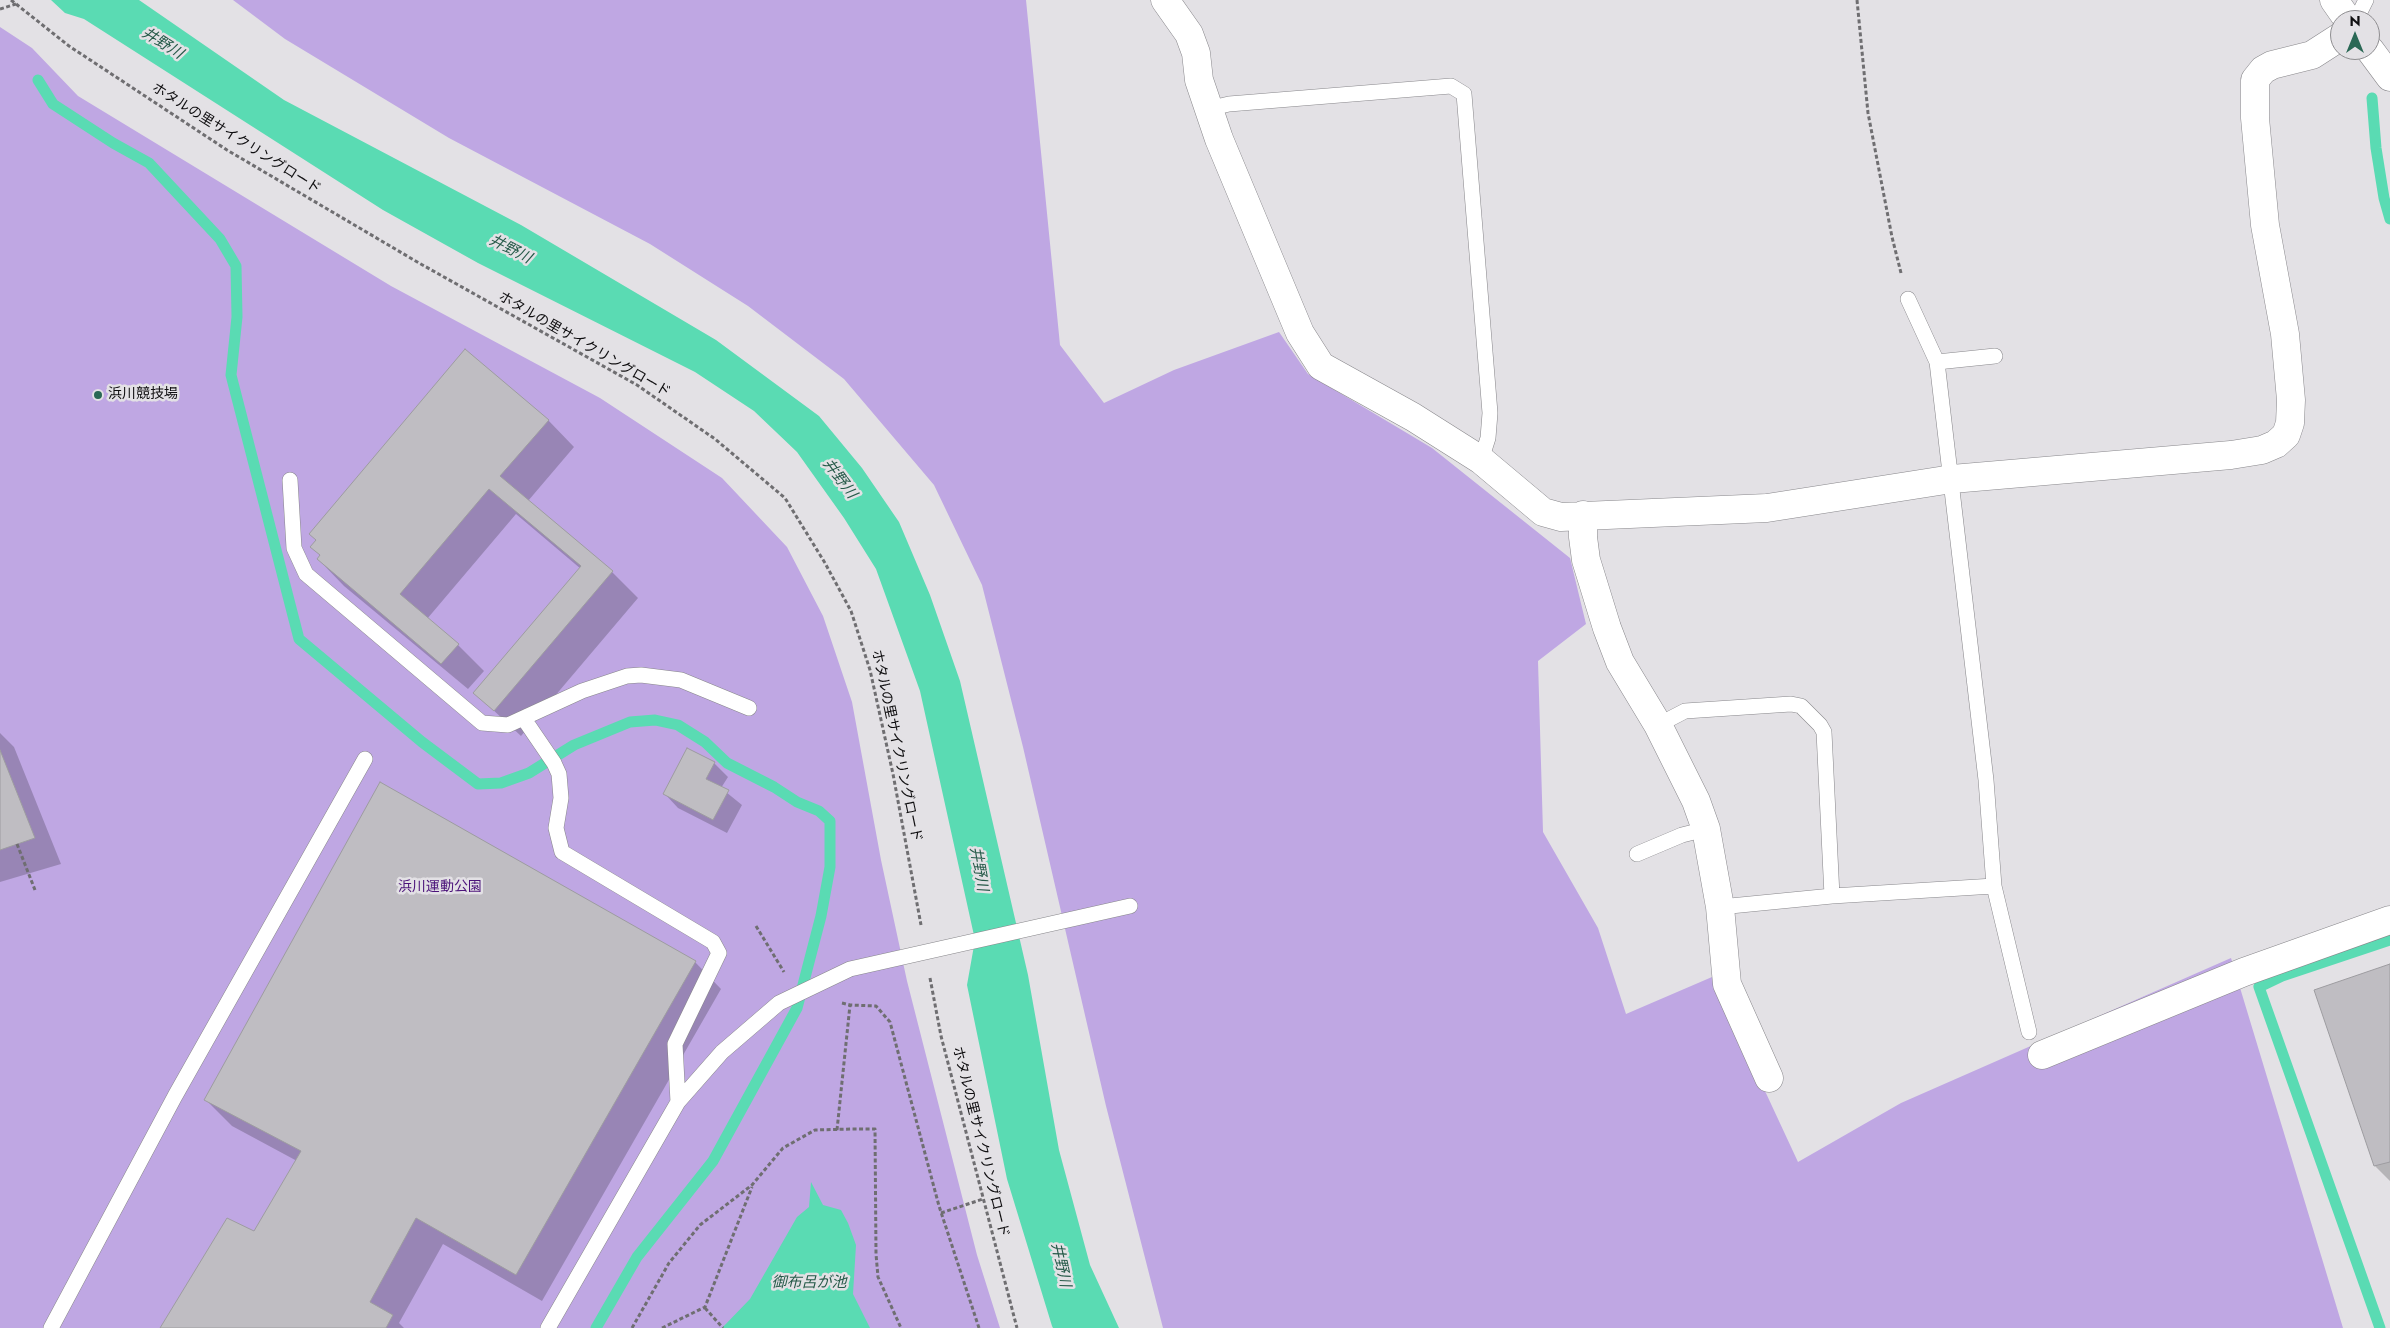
<!DOCTYPE html>
<meta charset="utf-8">
<style>
body{margin:0}
#map{position:relative;width:2390px;height:1328px;overflow:hidden;background:#e3e1e5;font-family:Jost,sans-serif}
canvas{display:block}
.north{position:absolute;left:2330px;top:10px;width:50px;height:50px;box-sizing:border-box;background:#e3e1e5;border:1px solid #8e8d90;border-radius:50%;rotate:0deg;font-size:14px;font-weight:700;line-height:20px;text-align:center;color:#0f0e10}
.north::after{content:'';display:block;margin:auto;width:18px;height:22px;background:#2a6855;clip-path:polygon(50% 0,100% 100%,50% 72%,0 100%)}
</style>
<div id="map">
<canvas width="2390" height="1328"></canvas>
<div class="north">N</div>
</div>
<script>
const g = document.querySelector('canvas').getContext('2d');
g.lineJoin = 'round';
function fill(path, color) { g.fillStyle = color; g.fill(path, 'evenodd'); }
const poly = rows => new Path2D(rows.map(r => 'M' + r).join(''));
function strokePath(path, color, width, dash) { g.strokeStyle = color; g.lineWidth = width; g.lineCap = dash ? 'butt' : 'round'; g.setLineDash(dash || []); g.stroke(path); }
function write(font, color, halo, rows, align = 'center') {
  g.font = font + ' Jost,"Noto Sans JP",sans-serif'; g.lineWidth = 5; g.setLineDash([]); g.textBaseline = 'middle'; g.strokeStyle = halo; g.fillStyle = color; for (const [text, x, y, turn = 0] of rows) {
    g.save(); g.translate(x, y); g.rotate((+turn || 0) * Math.PI / 180); g.textAlign = isNaN(turn) ? turn : align; if (halo) g.strokeText(text, 0, 0); g.fillText(text, 0, 0); g.restore();
  }
}
fill(poly([
 [233,0,1026,0,1060,345,1104,403,1174,370,1279,332,1308,374,1432,448,1570,558,1586,624,1538,661,1543,832,1598,928,1626,1014,1712,977,1798,1162,1901,1103,2231,958,2343,1328,1163,1328,1106,1106,1023,747,982,585,934,485,844,379,748,306,650,244,449,138,285,39],
 [0,27,32,48,78,96,391,286,600,398,722,478,787,547,823,616,852,702,881,860,907,981,977,1255,1000,1328,0,1328]
]), '#bfa7e3');
fill(poly([
 [51,0,139,0,284,100,521,225,716,340,819,416,862,468,899,522,930,595,960,681,1028,975,1059,1150,1090,1265,1119,1328,1053,1328,1052,1326,1007,1179,967,985,975,940,920,691,876,569,844,518,797,452,754,411,695,372,478,263,383,210,84,19,65,13],
 [811,1182,823,1205,841,1210,848,1223,856,1245,853,1294,870,1328,722,1328,750,1299,797,1217,809,1207]
]), '#5adbb3');
fill(poly([
 [548,420,574,447,528,501,612,572,638,598,521,736,475,693,581,569,516,514,427,619,458,645,484,671,468,689,344,586,318,559,321,556,312,547],
 [0,733,14,747,61,864,0,882],
 [714,763,728,777,721,788,742,805,727,833,678,808,665,794],
 [695,962,721,989,542,1301,443,1244,399,1323,404,1328,161,1328,255,1233,297,1161,232,1126,206,1100],
 [2390,966,2390,1181,2375,1166]
]), '#0003');
strokePath(poly([
 [38,80,53,104,113,143,149,163,220,239,236,266,237,317,231,375,299,639,422,742,478,784,501,783,529,773,574,745,630,722,655,720,678,725,705,742,727,763,774,787,797,802,819,811,830,821,830,867,821,916,797,1008,713,1161,637,1257,596,1328],
 [2372,98,2376,148,2384,198,2390,219],
 [2380,1328,2259,987,2282,976,2390,940]
]), '#5adbb3', 11);
const building = poly([
 [465,349,549,420,500,476,613,571,494,711,473,693,581,566,489,489,400,594,459,644,441,664,317,559,320,555,310,547,316,540,309,534,465,349],
 [687,748,715,762,706,779,729,790,713,820,663,794,687,748],
 [0,750,35,838,0,850,0,750],
 [380,782,696,961,516,1275,416,1218,370,1302,393,1315,386,1328,160,1328,227,1218,254,1231,301,1151,204,1100,380,782],
 [2390,964,2390,1162,2374,1166,2314,990,2390,964]
]);
fill(building, '#bfbdc2');
strokePath(building, '#9d9ca0', 1);
const service = poly([
 [2356,20,2366,0],
 [1208,109,1229,104,1451,86,1464,94,1490,413,1488,438,1481,460],
 [1908,299,1937,362,1986,780,1994,886,2029,1032],
 [1937,362,1995,356],
 [290,480,294,548,306,574,482,723,508,725,582,691,627,676,641,675,681,680,749,708],
 [524,719,554,763,559,774,561,798,556,828,562,852,713,942,719,953,675,1044,678,1102,548,1328],
 [1658,725,1685,711,1791,704,1801,706,1820,725,1824,732,1832,896],
 [1637,854,1682,835,1706,829],
 [1720,907,1832,896,1994,886],
 [678,1102,722,1052,779,1003,850,969,1130,906],
 [51,1328,175,1096,365,759]
]);
const minor = poly([
 [1165,0,1189,34,1196,53,1199,80,1219,139,1300,333,1321,366,1413,417,1481,460,1543,512,1561,517,1767,508,1952,479,2231,455,2262,450,2276,444,2286,435,2290,423,2291,400,2285,334,2265,225,2255,118,2255,80,2263,70,2272,65,2312,55,2340,37],
 [1583,515,1583,537,1586,560,1607,628,1620,662,1658,725,1696,801,1706,829,1720,907,1727,984,1769,1078],
 [2042,1055,2244,972,2390,920]
]);
const secondary = poly([
 [2334,0,2348,20],
 [2370,50,2390,77]
]);
strokePath(service, '#88878b', 16);
strokePath(minor, '#88878b', 29);
strokePath(secondary, '#88878b', 29);
strokePath(poly([
 [11,0,69,46,227,150,419,263,637,385,715,439,785,498,825,563,851,611,870,670,893,774,921,925],
 [1857,0,1868,113,1892,237,1901,273],
 [0,9,16,4],
 [17,844,35,890],
 [756,926,784,972],
 [930,978,941,1036,1017,1328],
 [842,1003,850,1005,876,1006,890,1022,939,1206,979,1328],
 [837,1130,850,1005],
 [941,1213,983,1199],
 [705,1308,723,1328],
 [632,1328,669,1263,700,1225,752,1185,783,1148,815,1130,852,1129,875,1129,876,1254,878,1277,901,1328],
 [662,1328,705,1307,752,1187]
]), '#6f6e71', 3, [4, 2.5]);
strokePath(service, '#fff', 15);
strokePath(minor, '#fff', 28);
strokePath(secondary, '#fff', 28);
for (const [x, y, r, color] of [
 [98,395,5,"#2a6855"]
]) { const dot = new Path2D(); dot.arc(x, y, r, 0, 2 * Math.PI); g.fillStyle = color; g.fill(dot); strokePath(dot, '#e3e1e5', 2); }
write('14px', '#0f0e10', '#e3e1e5', [
 ["ホタルの里サイクリングロード",236,139,32],
 ["ホタルの里サイクリングロード",584,345,30],
 ["ホタルの里サイクリングロード",896,746,78],
 ["ホタルの里サイクリングロード",980,1142,76]
]);
write('14px', '#0f0e10', '#e3e1e5', [
 ["浜川競技場",108,395]
], 'left');
write('14px', '#4b137a', '#e3e1e5', [
 ["浜川運動公園",440,888]
]);
write('italic 15px', '#265a49', '#e3e1e5', [
 ["井野川",162,44,32],
 ["井野川",510,250,27],
 ["井野川",839,479,53],
 ["井野川",978,869,80],
 ["井野川",1060,1265,78],
 ["御布呂が池",809,1283]
]);
</script>
